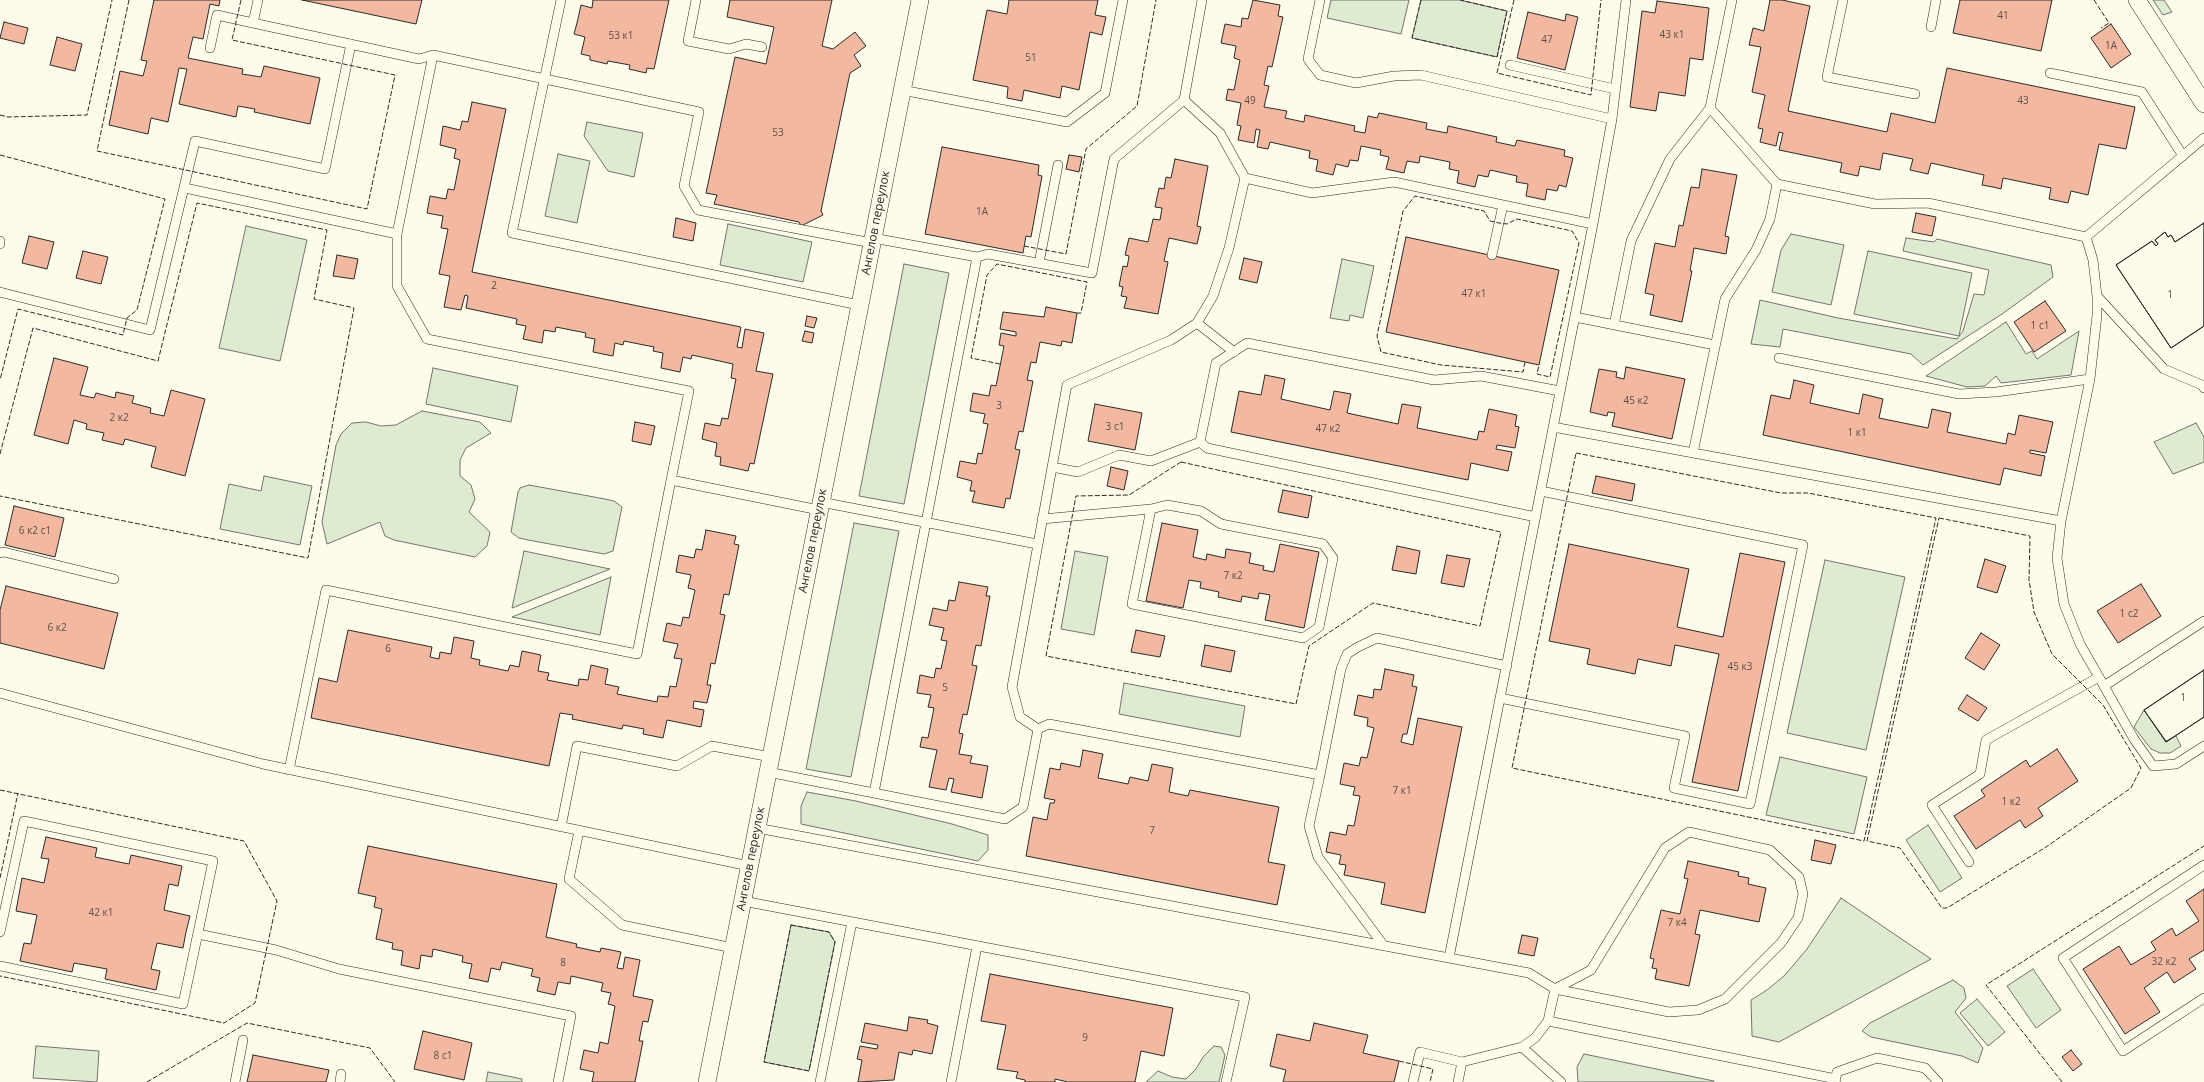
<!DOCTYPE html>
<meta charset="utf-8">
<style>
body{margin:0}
canvas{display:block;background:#fdfbea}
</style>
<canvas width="2204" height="1082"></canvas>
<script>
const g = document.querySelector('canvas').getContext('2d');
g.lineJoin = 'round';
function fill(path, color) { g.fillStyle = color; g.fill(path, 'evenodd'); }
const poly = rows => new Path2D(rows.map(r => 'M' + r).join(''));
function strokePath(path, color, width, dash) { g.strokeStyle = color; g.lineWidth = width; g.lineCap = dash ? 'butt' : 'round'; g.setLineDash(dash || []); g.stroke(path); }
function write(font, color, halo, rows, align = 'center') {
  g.font = font + ' "Open Sans",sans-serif'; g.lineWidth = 3; g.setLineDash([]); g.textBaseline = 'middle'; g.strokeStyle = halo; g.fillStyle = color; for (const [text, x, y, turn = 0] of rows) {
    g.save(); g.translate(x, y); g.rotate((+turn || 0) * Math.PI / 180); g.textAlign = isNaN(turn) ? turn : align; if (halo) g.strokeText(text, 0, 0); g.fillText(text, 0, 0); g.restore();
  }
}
const green = poly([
 [1331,0,1409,0,1401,34,1327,18,1331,0],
 [1421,0,1460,0,1507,11,1497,57,1412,38,1421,0],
 [2153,0,2164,0,2172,12,2163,15,2153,0],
 [587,122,643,133,634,177,608,171,584,136,587,122],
 [558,154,590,161,577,223,545,216,558,154],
 [728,224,812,242,803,282,720,265,728,224],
 [246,226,307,240,280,361,219,348,246,226],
 [1791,234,1844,245,1831,305,1772,292,1781,250,1791,234],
 [1906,238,1934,242,1937,239,2051,265,2053,277,2002,314,1923,365,1911,354,1783,329,1780,347,1751,344,1760,300,1838,318,1957,339,1963,331,1974,294,1984,295,1989,270,1903,251,1906,238],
 [1868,251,1972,273,1959,336,1854,314,1868,251],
 [1342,259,1374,266,1363,318,1350,315,1349,321,1330,318,1342,259],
 [904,264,949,273,904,504,859,496,904,264],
 [2006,322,2026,354,2032,351,2037,359,2079,331,2071,375,2001,383,1996,376,1985,386,1967,387,1926,376,2006,322],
 [433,368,518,386,511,422,426,404,433,368],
 [422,411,480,422,491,433,466,448,460,460,460,476,471,485,475,499,469,512,490,532,487,546,475,557,394,540,385,536,380,522,327,544,322,522,336,445,341,434,352,423,366,422,381,426,396,425,422,411],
 [2196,423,2204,437,2204,462,2173,474,2154,442,2196,423],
 [264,476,312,486,300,545,220,529,229,484,261,491,264,476],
 [529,485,605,499,614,501,622,507,613,551,604,554,528,540,519,538,511,532,518,492,520,488,529,485],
 [854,523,899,531,851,777,806,769,854,523],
 [524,551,610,569,512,608,524,551],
 [1075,551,1108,557,1094,635,1061,629,1075,551],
 [1825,560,1905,577,1866,750,1787,733,1825,560],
 [611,577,600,635,512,617,611,577],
 [1124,683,1245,706,1240,737,1119,714,1124,683],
 [2144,710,2166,741,2176,736,2181,746,2170,753,2160,753,2151,749,2134,727,2144,710],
 [1780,757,1867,777,1854,834,1766,815,1780,757],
 [807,792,856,801,952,824,988,835,988,850,978,861,801,824,801,806,807,792],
 [1928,825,1962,878,1940,892,1906,840,1928,825],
 [1841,898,1931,959,1779,1042,1752,1036,1751,1000,1767,990,1785,975,1807,949,1841,898],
 [791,925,829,932,835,942,809,1071,764,1062,791,925],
 [2033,969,2061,1010,2036,1028,2007,986,2033,969],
 [1953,980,1964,988,1966,998,1955,1012,1983,1048,1978,1063,1962,1056,1871,1037,1862,1031,1870,1023,1953,980],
 [1977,999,2005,1032,1988,1046,1960,1013,1977,999],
 [36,1046,99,1051,97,1082,33,1078,36,1046],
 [1214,1046,1221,1047,1225,1055,1219,1082,1146,1082,1158,1071,1172,1077,1186,1079,1196,1069,1203,1057,1214,1046],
 [1584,1054,1714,1081,1714,1082,1578,1082,1577,1067,1584,1054],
 [488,1072,522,1079,522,1082,486,1082,488,1072]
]);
fill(green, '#deebd1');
strokePath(green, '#74746e', 1);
const building = poly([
 [154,0,220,0,219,6,210,4,203,39,193,37,188,58,243,69,242,74,261,77,264,66,320,78,310,124,254,112,255,109,238,106,236,117,179,104,187,69,179,68,168,122,151,118,148,134,109,125,120,71,143,76,147,61,141,60,154,0],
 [302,0,422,0,416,24,302,0],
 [593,0,669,0,654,69,647,68,646,73,629,69,630,65,608,61,607,64,590,60,590,56,581,54,585,37,574,34,577,23,581,5,592,8,593,0],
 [730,0,832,0,822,46,833,49,855,32,866,46,854,55,861,66,850,73,821,211,823,215,801,226,799,222,714,204,717,195,706,193,735,57,766,64,774,27,727,17,730,0],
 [1009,0,1098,0,1095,15,1106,17,1102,35,1090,32,1079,90,1062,86,1060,98,1024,90,1022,101,1007,98,1008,87,973,80,987,10,1007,14,1009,0],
 [1253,0,1280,5,1278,16,1283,17,1272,67,1268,66,1264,85,1269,86,1264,107,1287,111,1285,118,1304,122,1305,115,1355,126,1354,131,1365,133,1368,116,1377,118,1379,113,1427,123,1426,129,1447,133,1448,126,1497,137,1496,142,1515,146,1517,140,1565,150,1564,156,1573,158,1566,187,1559,185,1557,191,1547,189,1545,200,1526,196,1528,184,1516,182,1517,176,1490,170,1488,177,1478,175,1475,187,1457,183,1459,171,1449,169,1450,162,1420,156,1419,163,1407,161,1404,173,1386,169,1389,157,1380,155,1381,150,1361,146,1358,161,1350,160,1348,167,1336,164,1333,175,1316,171,1318,160,1309,158,1310,151,1270,142,1268,149,1257,147,1260,130,1256,129,1254,143,1238,140,1241,126,1237,125,1241,103,1226,100,1228,89,1234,90,1240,60,1234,58,1236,46,1221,43,1225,24,1241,27,1242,18,1248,19,1253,0],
 [1770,0,1782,0,1810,6,1788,111,1887,132,1891,113,1935,123,1947,68,2135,107,2126,149,2099,144,2088,195,2071,191,2068,203,2049,199,2051,188,2003,178,2001,189,1993,187,1982,185,1984,175,1931,163,1928,174,1910,170,1913,159,1883,153,1880,170,1860,166,1858,176,1840,172,1842,163,1779,150,1783,133,1779,132,1776,146,1760,142,1763,129,1758,128,1765,95,1752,92,1761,47,1749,45,1753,28,1764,31,1770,0],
 [1960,0,2052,0,2041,51,1953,33,1960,0],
 [1657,1,1709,8,1703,60,1690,58,1685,96,1659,92,1656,111,1630,107,1642,11,1655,13,1657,1],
 [1528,12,1565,21,1566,14,1578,17,1565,70,1517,58,1528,12],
 [4,22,28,28,24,44,0,38,4,22],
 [2111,24,2131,54,2111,68,2091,38,2111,24],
 [57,37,82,44,75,71,50,65,57,37],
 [472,102,506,109,472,272,741,327,737,347,742,348,745,329,764,333,756,371,773,374,754,464,750,463,748,471,720,465,721,457,715,456,717,443,702,439,705,423,720,426,722,418,728,419,736,379,731,378,733,364,692,355,691,359,683,357,680,372,661,368,663,353,653,351,654,347,624,341,623,345,615,343,613,356,593,352,595,339,585,337,586,333,556,327,555,332,544,330,542,343,523,339,526,326,516,324,517,319,466,308,468,296,465,295,461,310,444,307,450,276,439,274,448,229,441,228,443,216,427,213,430,196,446,199,448,189,454,190,460,160,454,158,456,149,440,145,443,126,460,130,462,121,468,122,472,102],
 [942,147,1039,165,1038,175,1042,176,1031,237,1026,236,1023,253,925,234,942,147],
 [1069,155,1082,157,1079,172,1066,169,1069,155],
 [1175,159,1208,166,1197,226,1201,227,1197,244,1169,238,1164,261,1168,262,1158,314,1124,308,1127,297,1121,296,1123,287,1119,286,1123,266,1127,267,1128,262,1129,256,1125,255,1129,238,1148,242,1153,219,1160,220,1162,208,1155,207,1159,188,1164,189,1166,177,1171,178,1175,159],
 [1702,169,1737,175,1725,236,1729,237,1726,254,1694,248,1690,271,1692,271,1682,322,1650,315,1654,295,1645,293,1655,243,1675,247,1679,225,1683,226,1691,187,1699,188,1702,169],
 [1916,213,1936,217,1932,236,1912,232,1916,213],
 [676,218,696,223,693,241,673,237,676,218],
 [2204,223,2204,326,2171,348,2116,265,2152,241,2156,246,2158,244,2155,240,2165,232,2168,237,2171,235,2175,242,2204,223],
 [2204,223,2204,326,2171,348,2116,265,2152,241,2156,246,2158,244,2155,240,2165,232,2168,237,2171,235,2175,242,2204,223],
 [29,236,54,242,47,269,22,263,29,236],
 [1406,237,1559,270,1539,365,1386,332,1406,237],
 [83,251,108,257,101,284,76,278,83,251],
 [337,255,358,259,354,279,333,276,337,255],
 [1244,258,1262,262,1257,283,1239,279,1244,258],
 [2045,301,2066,331,2034,352,2014,322,2045,301],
 [1046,307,1077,313,1072,343,1062,341,1061,346,1040,342,1036,363,1031,362,1027,380,1033,381,1023,432,1019,431,1015,449,1020,450,1010,499,1006,498,1004,508,972,502,975,491,970,491,972,481,957,477,960,461,976,464,978,453,982,454,988,424,983,423,985,414,970,411,973,393,989,396,991,385,996,386,1004,346,999,345,1001,333,1016,336,1016,332,1000,329,1003,312,1044,317,1046,307],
 [807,316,817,318,814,328,805,326,807,316],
 [805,331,814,333,812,343,802,341,805,331],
 [54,358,88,367,80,395,94,398,96,393,115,398,116,392,134,396,132,403,151,408,150,413,164,416,171,390,205,399,185,476,151,467,156,447,125,439,123,445,102,440,104,433,86,429,87,424,74,420,68,444,34,435,54,358],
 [1626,367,1685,379,1672,439,1612,426,1615,413,1608,412,1607,416,1590,412,1599,369,1617,372,1616,377,1624,379,1626,367],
 [1265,375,1285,379,1281,399,1330,410,1334,391,1351,394,1347,413,1398,424,1402,404,1421,407,1417,428,1477,440,1479,431,1484,432,1489,409,1517,415,1515,426,1519,427,1515,448,1497,445,1496,449,1512,452,1508,471,1471,463,1468,480,1231,432,1239,391,1261,395,1265,375],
 [1794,380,1814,385,1810,403,1859,414,1863,394,1883,399,1879,418,1928,428,1932,409,1941,411,1951,413,1947,432,2006,444,2008,433,2015,435,2019,415,2053,422,2046,453,2030,450,2030,453,2045,456,2041,476,2004,468,2000,485,1763,435,1771,395,1790,399,1794,380],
 [1095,404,1142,413,1135,450,1088,441,1095,404],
 [635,422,655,426,651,445,632,441,635,422],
 [1111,467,1128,471,1124,490,1107,486,1111,467],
 [1596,476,1635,484,1632,501,1592,493,1596,476],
 [1283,490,1312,496,1308,518,1278,512,1283,490],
 [14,506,64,518,55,557,5,545,14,506],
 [1162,523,1198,530,1193,557,1206,560,1207,554,1225,558,1226,549,1251,553,1249,563,1264,566,1263,570,1274,572,1280,544,1319,552,1304,628,1265,620,1270,595,1259,593,1258,599,1242,596,1241,602,1218,597,1219,592,1200,588,1201,582,1189,580,1183,608,1146,601,1162,523],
 [706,530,736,536,734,544,739,545,729,595,724,594,720,614,725,615,715,664,711,663,707,685,711,685,707,703,694,701,693,708,704,710,701,727,667,720,663,738,643,734,644,729,623,725,622,729,572,719,573,715,560,713,549,766,311,718,319,678,337,682,348,630,432,647,430,657,439,659,440,652,451,654,454,637,474,641,471,658,480,660,479,665,508,671,510,665,519,667,522,651,541,655,538,671,549,673,547,680,578,686,579,679,588,680,591,665,608,669,605,684,619,687,617,694,657,702,658,696,668,697,670,686,676,687,682,659,674,658,678,644,663,641,667,623,681,626,683,617,689,618,695,590,688,588,691,575,676,572,679,555,694,558,696,549,702,550,706,530],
 [1569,544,1689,569,1677,627,1723,637,1740,553,1785,562,1738,791,1692,782,1719,654,1675,645,1671,666,1638,659,1635,674,1587,664,1590,649,1549,641,1569,544],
 [1397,546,1420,551,1416,574,1392,570,1397,546],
 [1447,555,1470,559,1464,587,1441,583,1447,555],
 [1985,559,2006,566,1997,593,1977,587,1985,559],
 [959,582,988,587,986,596,990,596,981,646,976,645,972,665,977,666,967,715,963,714,959,733,963,734,959,754,972,756,970,763,988,766,982,798,951,792,954,779,949,778,946,790,929,787,937,750,920,747,922,737,928,738,934,708,928,707,931,695,917,693,920,675,934,678,936,668,941,669,947,641,941,640,944,628,929,625,933,608,947,611,949,600,955,601,959,582],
 [2141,584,2161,616,2118,643,2097,611,2141,584],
 [6,586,118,613,104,669,0,643,0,610,6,586],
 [1136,630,1165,636,1160,657,1131,652,1136,630],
 [1981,633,2000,645,1984,670,1965,658,1981,633],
 [1205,645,1235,651,1231,672,1201,666,1205,645],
 [1385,669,1414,675,1412,686,1417,687,1407,734,1403,734,1401,742,1413,745,1418,718,1462,727,1425,913,1381,904,1385,883,1344,875,1346,865,1339,864,1341,855,1326,852,1330,832,1346,835,1348,825,1354,826,1360,796,1353,795,1355,787,1340,784,1344,763,1359,766,1361,757,1367,758,1374,728,1367,726,1368,718,1354,715,1358,695,1373,698,1374,689,1381,690,1385,669],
 [2204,670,2204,717,2166,742,2144,710,2204,670],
 [2204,670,2204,717,2166,742,2144,710,2204,670],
 [1967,695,1987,708,1978,721,1958,709,1967,695],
 [2057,749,2078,781,2038,808,2043,816,2025,828,2020,820,1976,849,1954,816,1985,796,1981,790,2026,760,2030,767,2057,749],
 [1083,750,1103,754,1098,778,1128,784,1130,777,1148,781,1152,764,1173,768,1169,792,1188,796,1190,790,1279,807,1268,862,1285,865,1277,905,1026,856,1033,817,1047,820,1050,803,1054,803,1055,800,1044,798,1050,768,1060,770,1061,763,1080,767,1083,750],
 [46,837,97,848,95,857,129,864,131,855,182,866,178,886,169,884,164,910,190,916,186,932,183,948,157,943,151,969,160,971,156,990,105,979,107,969,74,963,72,972,20,961,24,943,31,944,37,915,16,911,22,878,44,883,49,859,41,858,46,837],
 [1815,840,1836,845,1831,864,1811,860,1815,840],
 [368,846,557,884,546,937,577,944,576,947,600,952,601,948,621,952,617,968,623,969,625,957,640,960,633,996,653,1000,648,1022,643,1021,639,1041,643,1041,635,1082,592,1082,594,1072,580,1069,584,1050,598,1053,600,1042,608,1044,615,1006,608,1004,611,993,601,991,603,983,571,976,570,984,558,982,555,995,537,991,540,978,531,976,533,969,502,962,500,970,491,968,488,982,469,978,472,964,462,962,463,956,433,949,432,957,421,955,419,969,401,965,403,951,392,949,393,943,376,939,382,909,374,907,376,897,358,893,368,846],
 [1688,861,1739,872,1738,876,1749,878,1748,884,1766,888,1759,922,1700,910,1695,934,1700,935,1689,986,1655,979,1657,969,1652,968,1654,959,1650,958,1661,910,1680,914,1688,879,1684,878,1688,861],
 [2204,889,2204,950,2189,959,2196,969,2174,983,2167,972,2144,988,2160,1012,2125,1034,2083,969,2119,946,2131,965,2156,950,2151,942,2172,928,2176,936,2199,921,2186,901,2204,889],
 [1522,935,1538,938,1534,956,1518,953,1522,935],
 [990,974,1173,1008,1164,1056,1141,1051,1135,1082,1068,1082,1055,1079,1055,1082,1025,1082,1025,1080,1016,1078,1018,1072,997,1069,1006,1025,981,1021,990,974],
 [909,1017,928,1020,927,1023,938,1026,932,1054,913,1050,912,1055,899,1052,894,1080,858,1082,862,1060,857,1059,860,1046,877,1049,878,1045,861,1042,865,1023,907,1031,909,1017],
 [1314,1023,1368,1035,1363,1053,1399,1061,1394,1082,1283,1082,1286,1070,1270,1066,1277,1034,1310,1041,1314,1023],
 [423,1031,472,1043,464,1080,414,1069,423,1031],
 [2071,1050,2082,1064,2073,1071,2062,1057,2071,1050],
 [253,1055,329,1070,326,1082,247,1082,253,1055]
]);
fill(building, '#f2b8a0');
strokePath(building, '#2b2b2b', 1);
const service = poly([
 [258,0,253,23,419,59,433,55,699,112,684,186,698,210,872,243],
 [561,0,512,233,859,305],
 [696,0,688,41,729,49,746,44,762,47],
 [1320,0,1308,59,1320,75,1356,83,1394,76,1421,75,1612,119],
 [1732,0,1710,108,1777,184,1875,204,1928,203,2086,237],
 [1843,0,1827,77,1915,94],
 [1931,27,1936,0],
 [210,48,217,15,253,23],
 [433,55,397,234,397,286,427,339,689,391,671,480,819,510],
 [1510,65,1615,89],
 [2050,73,2142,92,2183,156],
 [902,90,1067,122,1105,93,1123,0],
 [1184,100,1220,133,1245,178],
 [185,188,397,234],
 [2086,237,2093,260,2097,296,2097,315,2090,379,2061,521,2057,558,2064,604,2080,644,2104,686],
 [2086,237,2204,138],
 [873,238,977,257,988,254,1092,273,1114,159,1184,100,1202,0],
 [0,241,0,244],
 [1492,255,1503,205],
 [1039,263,1058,165],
 [0,292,150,330,195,141,325,169,351,44],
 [2097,296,2164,369,2202,385,2204,388],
 [1575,317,1715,345],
 [1197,323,1234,352],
 [1614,325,1631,241,1670,159,1710,108],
 [1779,358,1959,394,1996,392,2090,379],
 [1553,427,2061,521],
 [1693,453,1725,299,1756,250,1770,219,1777,184],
 [1052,467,1078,472,1119,455,1151,461,1200,442],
 [821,502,1037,544],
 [1536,517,1207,448,1200,442,1216,363,1247,343,1434,380,1481,376,1560,391],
 [1042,519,1151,509,1167,505,1201,511,1221,524,1323,544,1333,558,1319,627,1303,638,1132,604,1151,509],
 [0,553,4,552,114,579],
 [2204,621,2104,686,2134,739,2153,766,2176,764,2204,746],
 [0,693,263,764,749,866],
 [1500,698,1685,736,1674,788,1750,804,1803,545,1541,491],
 [1038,729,1020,717,1012,687,1067,385,1171,340,1197,323,1213,296,1229,248,1245,178,1312,193,1394,182,1593,224],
 [289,770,326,590,637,654,671,480],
 [768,772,1005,819,1023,807,1038,729,1049,724,1320,775,1341,669,1347,654,1358,647,1377,638,1507,666],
 [1320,775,1309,826,1318,857,1384,946],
 [874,793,977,257],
 [561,827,577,746,677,766,712,746,771,757],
 [757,828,1529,973,1555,989,1669,1012,1698,1010,1725,999,1781,943,1798,918,1803,894,1799,877,1770,850,1689,832,1665,848,1591,970,1555,989],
 [579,831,569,879,622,925,733,948],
 [1969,862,1932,805,1980,774,1986,740,2099,677],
 [2204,865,2063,958,2123,1051,2204,998],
 [743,901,1245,997,1226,1082],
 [0,932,24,821,213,861,183,1004,0,966],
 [198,934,276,950,339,969,571,1016,558,1082],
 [1449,958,1593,224,1612,119,1626,0],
 [1548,1021,1555,989],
 [1522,1047,1561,1082],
 [235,1082,243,1040],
 [340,1082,341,1074],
 [820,1082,852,922],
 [951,1082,977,946],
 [1413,1082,1420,1052,1462,1062,1522,1047,1535,1038,1548,1021,1836,1079],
 [1458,1082,1462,1062],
 [1835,1082,1837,1072,1877,1058,1925,1068,1938,1082]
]);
const minor = poly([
 [2137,0,2204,104],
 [707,1082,920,0]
]);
strokePath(service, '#2b2b2b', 10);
strokePath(minor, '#2b2b2b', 18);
strokePath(service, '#fdfbea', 9);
strokePath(minor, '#fdfbea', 17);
strokePath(poly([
 [129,0,97,151,367,209,395,75,232,40,241,0],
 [1421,0,1412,38,1497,57,1507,11,1460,0],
 [1514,0,1497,73,1591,95,1601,0],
 [2094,0,2109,23,2101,28],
 [0,115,8,117,87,115,112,0],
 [0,155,165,199,137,310,127,318,123,335,18,309,0,380],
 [1024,246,1066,254,1086,149,1137,106,1156,0],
 [1525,362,1523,372,1441,365,1381,352,1377,336,1403,211,1415,196,1484,211,1490,221,1499,223,1507,224,1517,219,1572,231,1579,243,1550,377,1537,374,1539,365],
 [1000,364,971,358,987,275,997,264,1087,282,1081,313,1077,313],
 [1576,453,1781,493,1808,493,1936,518,1864,841,1512,768,1576,453],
 [0,454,33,328,158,361,197,203,327,230,314,299,354,308,308,558,0,496],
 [1181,462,1501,532,1480,626,1373,603,1309,646,1296,704,1046,656,1076,496,1129,495,1181,462],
 [1939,518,2030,536,2029,580,2034,612,2052,654,2103,705,2141,768,2131,788,2046,847,1947,908,1942,908,1900,848,1867,841,1939,518],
 [0,790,244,841,277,901,255,1003,224,1023,0,976],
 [0,878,18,793],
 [791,925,829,932,835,942,809,1071,764,1062,791,925],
 [1399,1061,1433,1069,1430,1082],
 [147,1082,247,1023,370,1048,395,1082],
 [2062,1082,1986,985,2204,846]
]), '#2b2b2b', 1, [5, 2]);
write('10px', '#5d4e48', null, [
 ["41",2003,16],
 ["43 к1",1672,35],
 ["53 к1",621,36],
 ["47",1547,40],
 ["1А",2111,46],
 ["51",1031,58],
 ["49",1250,101],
 ["43",2023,101],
 ["53",778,133],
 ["1А",982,212],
 ["2",494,286],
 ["47 к1",1474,294],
 ["1",2170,295],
 ["1 с1",2040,326],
 ["45 к2",1636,401],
 ["3",999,406],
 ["2 к2",119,418],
 ["3 с1",1115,427],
 ["47 к2",1328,429],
 ["1 к1",1857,433],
 ["6 к2 с1",35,531],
 ["7 к2",1233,576],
 ["1 с2",2129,614],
 ["6 к2",57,628],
 ["6",388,649],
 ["45 к3",1740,667],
 ["5",945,688],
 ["1",2183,698],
 ["7 к1",1402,791],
 ["1 к2",2011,802],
 ["7",1152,831],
 ["42 к1",101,913],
 ["7 к4",1677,923],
 ["32 к2",2164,962],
 ["8",563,963],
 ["9",1085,1038],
 ["8 с1",443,1056]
]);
write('12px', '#2b2b2b', '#fdfbea', [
 ["Ангелов переулок",876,223,-79],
 ["Ангелов переулок",813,541,-79],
 ["Ангелов переулок",751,859,-79]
]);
</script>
